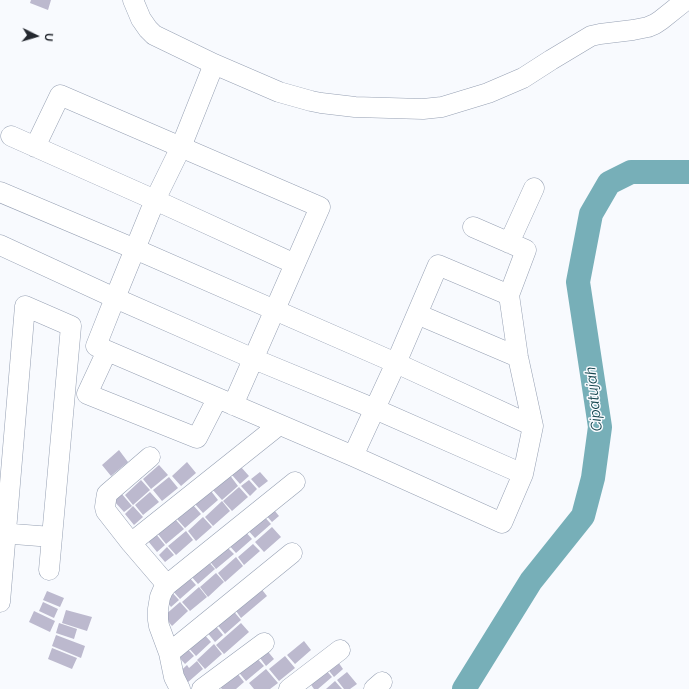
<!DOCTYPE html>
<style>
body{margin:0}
#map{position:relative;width:689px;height:689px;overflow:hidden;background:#f8fafe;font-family:Raleway,sans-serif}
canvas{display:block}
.north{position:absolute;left:16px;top:16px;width:40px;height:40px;-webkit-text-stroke:3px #f8fafe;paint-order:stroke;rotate:95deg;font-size:11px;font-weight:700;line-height:16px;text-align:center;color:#24282f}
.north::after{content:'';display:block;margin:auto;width:14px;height:18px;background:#24282f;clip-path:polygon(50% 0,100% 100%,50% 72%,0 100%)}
</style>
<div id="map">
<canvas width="689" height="689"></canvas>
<div class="north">U</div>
</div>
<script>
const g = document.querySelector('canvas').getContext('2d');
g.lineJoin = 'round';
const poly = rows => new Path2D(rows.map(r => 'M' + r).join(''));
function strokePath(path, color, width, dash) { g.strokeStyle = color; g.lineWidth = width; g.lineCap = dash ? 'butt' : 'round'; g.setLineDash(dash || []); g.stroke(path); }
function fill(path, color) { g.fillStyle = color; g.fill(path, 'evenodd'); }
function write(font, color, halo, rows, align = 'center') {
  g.font = font + ' Raleway,sans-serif'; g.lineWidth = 3; g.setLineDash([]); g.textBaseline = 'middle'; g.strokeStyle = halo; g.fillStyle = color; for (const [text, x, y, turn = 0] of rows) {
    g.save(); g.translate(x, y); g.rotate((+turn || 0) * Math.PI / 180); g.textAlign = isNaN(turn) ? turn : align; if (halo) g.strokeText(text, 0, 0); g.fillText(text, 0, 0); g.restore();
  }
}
strokePath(poly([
 [464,689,531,581,583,516,593,478,600,427,578,282,591,214,609,183,631,172,689,172]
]), '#77afb8', 24);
fill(poly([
 [31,0,51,0,48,10,30,3],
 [119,450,128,462,111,476,102,465],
 [187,462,196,473,181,486,172,476],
 [159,465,168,475,151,489,143,479],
 [241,467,249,476,240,484,232,475],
 [260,472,268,481,259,488,251,479],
 [229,474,238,486,222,500,212,489],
 [169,477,178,488,162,501,153,490],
 [141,480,150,490,133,505,125,495],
 [249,480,257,489,250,496,241,486],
 [239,487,248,497,232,511,223,501],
 [211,491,218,500,203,513,195,504],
 [150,492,159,502,143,515,135,505],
 [121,493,132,506,124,512,113,500],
 [222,501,230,511,213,526,205,517],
 [193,505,201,514,185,528,177,519],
 [270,505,279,516,272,522,263,512],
 [133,506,143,517,134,525,125,514],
 [261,513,271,524,255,538,245,527],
 [203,517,212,527,196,541,188,531],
 [175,519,184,529,166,544,158,534],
 [272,527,281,537,264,552,255,542],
 [243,529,252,539,236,553,227,543],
 [186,531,193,540,176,555,168,546],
 [156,534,165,545,157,552,148,541],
 [253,544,260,551,244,565,238,557],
 [225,545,234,554,216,569,208,559],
 [167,547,174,555,165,562,159,555],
 [236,557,243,566,225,582,218,573],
 [207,560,215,569,198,584,190,575],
 [216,573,224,582,208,597,200,587],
 [188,576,196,585,180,599,172,590],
 [259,586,267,596,241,618,234,608],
 [199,587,207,597,190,611,182,602],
 [170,590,179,600,171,607,163,596],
 [47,591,64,598,60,607,43,600],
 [43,602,58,609,54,618,39,611],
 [180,602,188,611,172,626,164,616],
 [231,608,241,620,225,634,215,622],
 [66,610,92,617,87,631,62,623],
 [34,611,55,621,50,632,29,622],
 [59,623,77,629,74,639,56,633],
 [241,623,249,632,224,654,216,645],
 [214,624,223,635,215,642,206,631],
 [202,632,211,642,196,656,186,645],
 [56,635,85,646,81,658,52,646],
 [304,641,311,650,295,664,287,655],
 [214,644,222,654,205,669,197,660],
 [186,647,194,656,185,664,177,655],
 [52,648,77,658,72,669,48,659],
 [265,648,274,659,266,666,257,654],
 [254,655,264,666,246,681,236,669],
 [285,656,295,668,279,681,269,669],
 [336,659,343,669,334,677,326,667],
 [197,661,203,669,187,683,175,676,187,665,189,668],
 [266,669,278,683,270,689,254,689,249,683],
 [325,669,332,677,318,689,314,689,309,682],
 [347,672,357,684,350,689,344,689,337,680],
 [237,673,244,682,236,689,222,689,220,687],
 [335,681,342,689,326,689]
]), '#bcb9ce');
const minor = poly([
 [133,0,141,19,148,29,154,35,214,64,279,92,311,101,321,103,355,107,423,109,442,107,488,93,523,78,551,60,591,36,600,34,633,30,648,27,655,24,661,20,686,0],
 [214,64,181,147,155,200,115,298,96,346,353,456,502,523,523,474,533,426,518,357,509,295,526,250,473,227],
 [11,136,155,200,295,264],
 [35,147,60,95,320,207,233,405],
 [0,192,135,249,396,363,533,426],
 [509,243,534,188],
 [0,245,115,298,254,359,375,409,523,474],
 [417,314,518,357],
 [107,351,87,394,197,438,217,399],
 [353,456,396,363,438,265,509,295],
 [150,457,107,494,106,500,105,507,106,511,131,543,167,585],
 [0,533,52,537],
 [131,543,279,425],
 [0,602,25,306,71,326,49,570],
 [169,653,292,553],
 [180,689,174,677,169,653,159,626,158,620,158,609,160,597,163,590,167,585,295,482],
 [202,689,264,643],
 [289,689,340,650],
 [374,689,382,682]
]);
strokePath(minor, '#96a0b3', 21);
strokePath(minor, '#fff', 20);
write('italic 15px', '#15474f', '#f8fafe', [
 ["Cipatujah",594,399,-96]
]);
</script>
